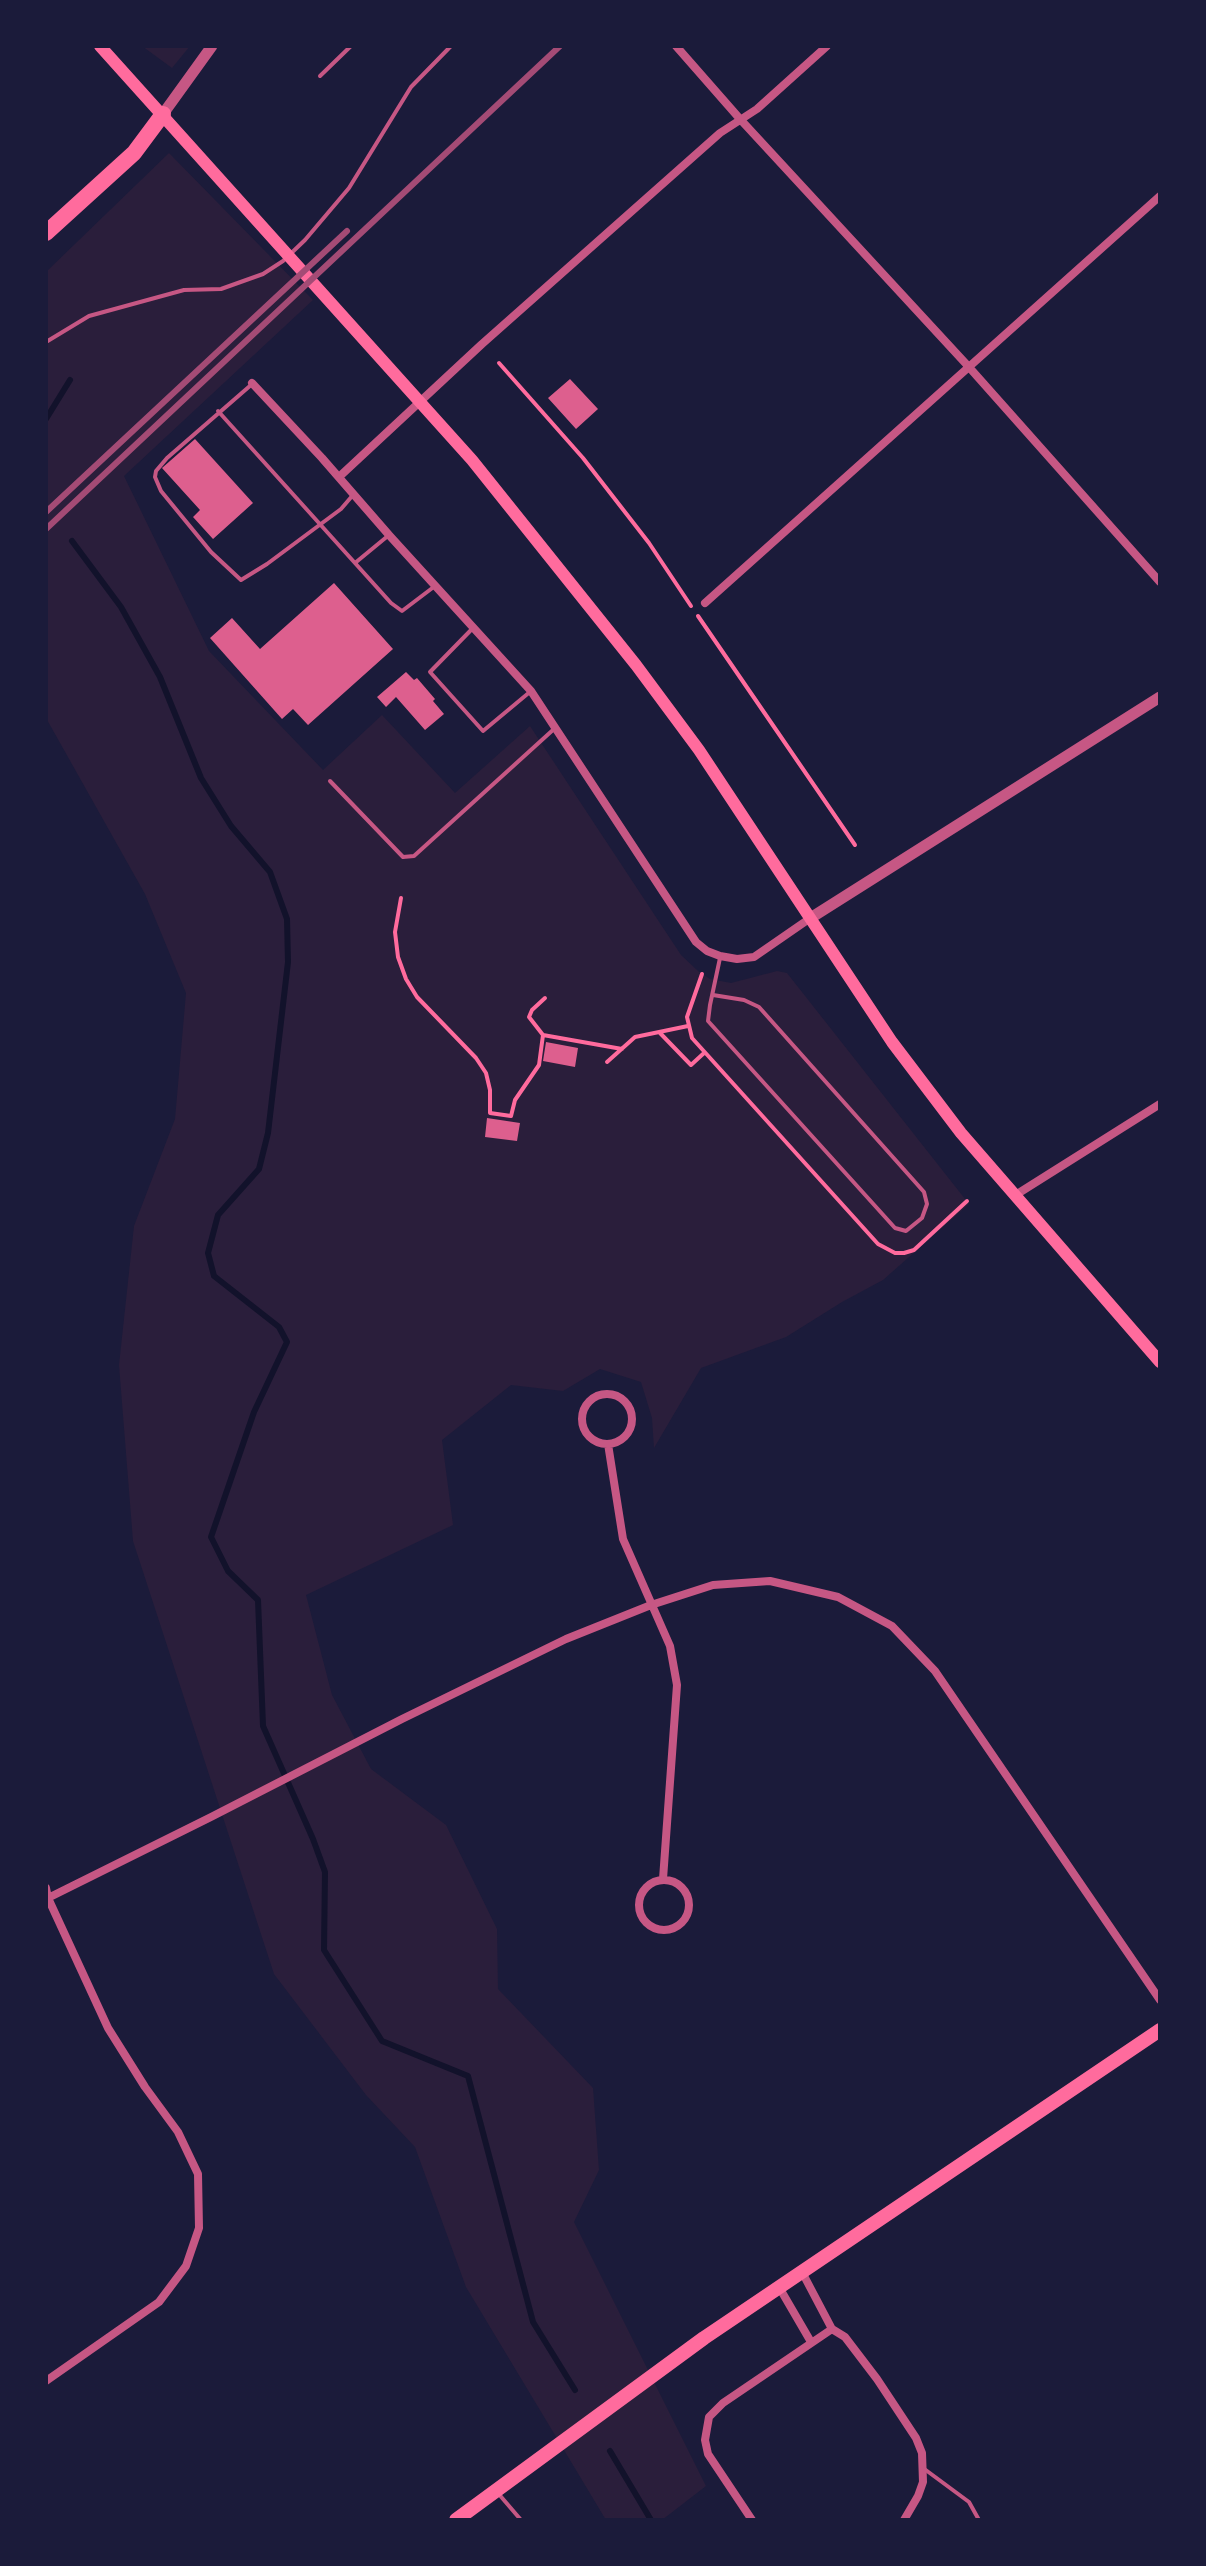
<!DOCTYPE html>
<style>
body{margin:0}
#map{position:relative;width:1206px;height:2566px;overflow:hidden;background:#1b1b3a;font-family:"Public Sans",sans-serif}
canvas{display:block}
.frame{position:absolute;inset:0;border:48px solid #1b1b3a;pointer-events:none}
</style>
<div id="map">
<canvas width="1206" height="2566"></canvas>
<div class="frame"></div>
</div>
<script>
const g = document.querySelector('canvas').getContext('2d');
g.lineJoin = 'round';
function fill(path, color) { g.fillStyle = color; g.fill(path, 'evenodd'); }
const poly = rows => new Path2D(rows.map(r => 'M' + r).join(''));
function strokePath(path, color, width, dash) { g.strokeStyle = color; g.lineWidth = width; g.lineCap = dash ? 'butt' : 'round'; g.setLineDash(dash || []); g.stroke(path); }
fill(poly([
 [142,46,190,46,172,68],
 [169,153,313,300,124,476,209,651,323,770,382,715,455,793,530,726,681,955,698,971,710,979,731,983,777,971,787,973,969,1204,883,1280,842,1302,786,1337,701,1368,654,1448,652,1418,641,1382,600,1369,563,1391,511,1385,442,1440,453,1525,306,1595,332,1695,371,1769,446,1825,497,1929,498,1989,593,2088,599,2170,574,2222,706,2486,662,2520,606,2520,466,2287,415,2147,366,2095,274,1974,133,1541,119,1365,134,1226,175,1119,186,993,145,894,46,718,46,272]
]), '#2a1e3b');
strokePath(poly([
 [46,419,70,380],
 [72,541,121,607,160,677,201,778,231,826,270,872,287,919,288,962,268,1133,259,1169,218,1215,208,1253,214,1276,279,1327,287,1342,254,1412,211,1537,228,1571,258,1600,263,1726,313,1839,325,1872,324,1950,382,2041,468,2076,533,2322,575,2390],
 [610,2451,651,2520]
]), '#12122b', 6);
fill(poly([
 [570,379,598,409,576,429,548,398],
 [195,439,253,503,213,539,193,517,200,510,162,468],
 [334,583,393,649,308,725,293,709,282,719,210,638,232,618,260,649],
 [406,672,414,680,417,678,435,699,433,701,444,714,425,730,396,697,386,707,377,697],
 [546,1042,578,1048,575,1067,543,1061],
 [487,1118,520,1123,517,1141,485,1137]
]), '#dd5f8e');
strokePath(poly([
 [499,363,583,458,649,543,691,606],
 [698,616,855,845],
 [401,898,395,932,398,957,406,979,417,997,476,1058,486,1073,490,1090,490,1113,511,1116,515,1100,539,1065,543,1035],
 [702,974,687,1017,692,1038,878,1244,895,1253,904,1253,914,1250,967,1201],
 [545,998,532,1010,529,1017,543,1035,622,1049],
 [660,1033,691,1065,704,1053],
 [607,1062,635,1037,688,1026]
]), '#ff6b9d', 4);
strokePath(poly([
 [320,76,351,46],
 [46,342,89,316,184,290,221,289,263,274,283,261,305,240,349,188,411,87,451,46],
 [251,385,167,458,156,471,155,477,161,491,211,552,241,580,267,564,341,509,353,495],
 [218,411,391,603,402,611,435,586],
 [355,563,389,535],
 [472,629,430,672,483,731,531,691],
 [330,781,403,857,414,856,554,729],
 [713,995,744,1000,759,1007,924,1192,927,1204,922,1218,906,1231,895,1228,708,1021,710,1005,720,958],
 [923,2468,969,2502,979,2520],
 [497,2492,521,2520]
]), '#c65784', 4);
strokePath(poly([
 [676,46,740,119,968,366,1160,582],
 [252,383,322,458,389,535,531,691,696,942,707,951,720,956,737,959,754,957,809,919],
 [339,477,482,344,720,133,757,109,827,46],
 [705,603,1160,196],
 [1014,1196,1160,1104],
 '582 1419a25 25 0 1 1 50 0a25 25 0 1 1-50 0Z',
 [608,1444,623,1539,670,1646,677,1685,663,1879],
 '639 1905a25 25 0 1 1 50 0a25 25 0 1 1-50 0Z',
 [46,1888,48,1898,108,2028,145,2087,178,2132,198,2174,199,2228,186,2266,159,2302,46,2381],
 [48,1898,211,1817,402,1719,566,1639,651,1605,713,1585,770,1581,838,1597,892,1626,935,1671,1160,2000],
 [802,2272,832,2329],
 [779,2287,811,2342],
 [752,2520,708,2454,705,2440,709,2417,723,2403,832,2329,845,2337,877,2379,916,2438,922,2453,923,2482,918,2496,904,2520]
]), '#c65784', 8);
strokePath(poly([
 [163,114,212,46],
 [809,919,1160,697]
]), '#c65784', 11);
strokePath(poly([
 [100,46,472,460,636,665,699,750,892,1042,961,1133,1160,1362]
]), '#ff6b9d', 12);
strokePath(poly([
 [456,2520,704,2338,1160,2030]
]), '#ff6b9d', 14);
strokePath(poly([
 [46,233,134,153,163,114]
]), '#ff6b9d', 16);
strokePath(poly([
 [46,512,347,231],
 [46,529,560,46]
]), '#a44b75', 6);
</script>
